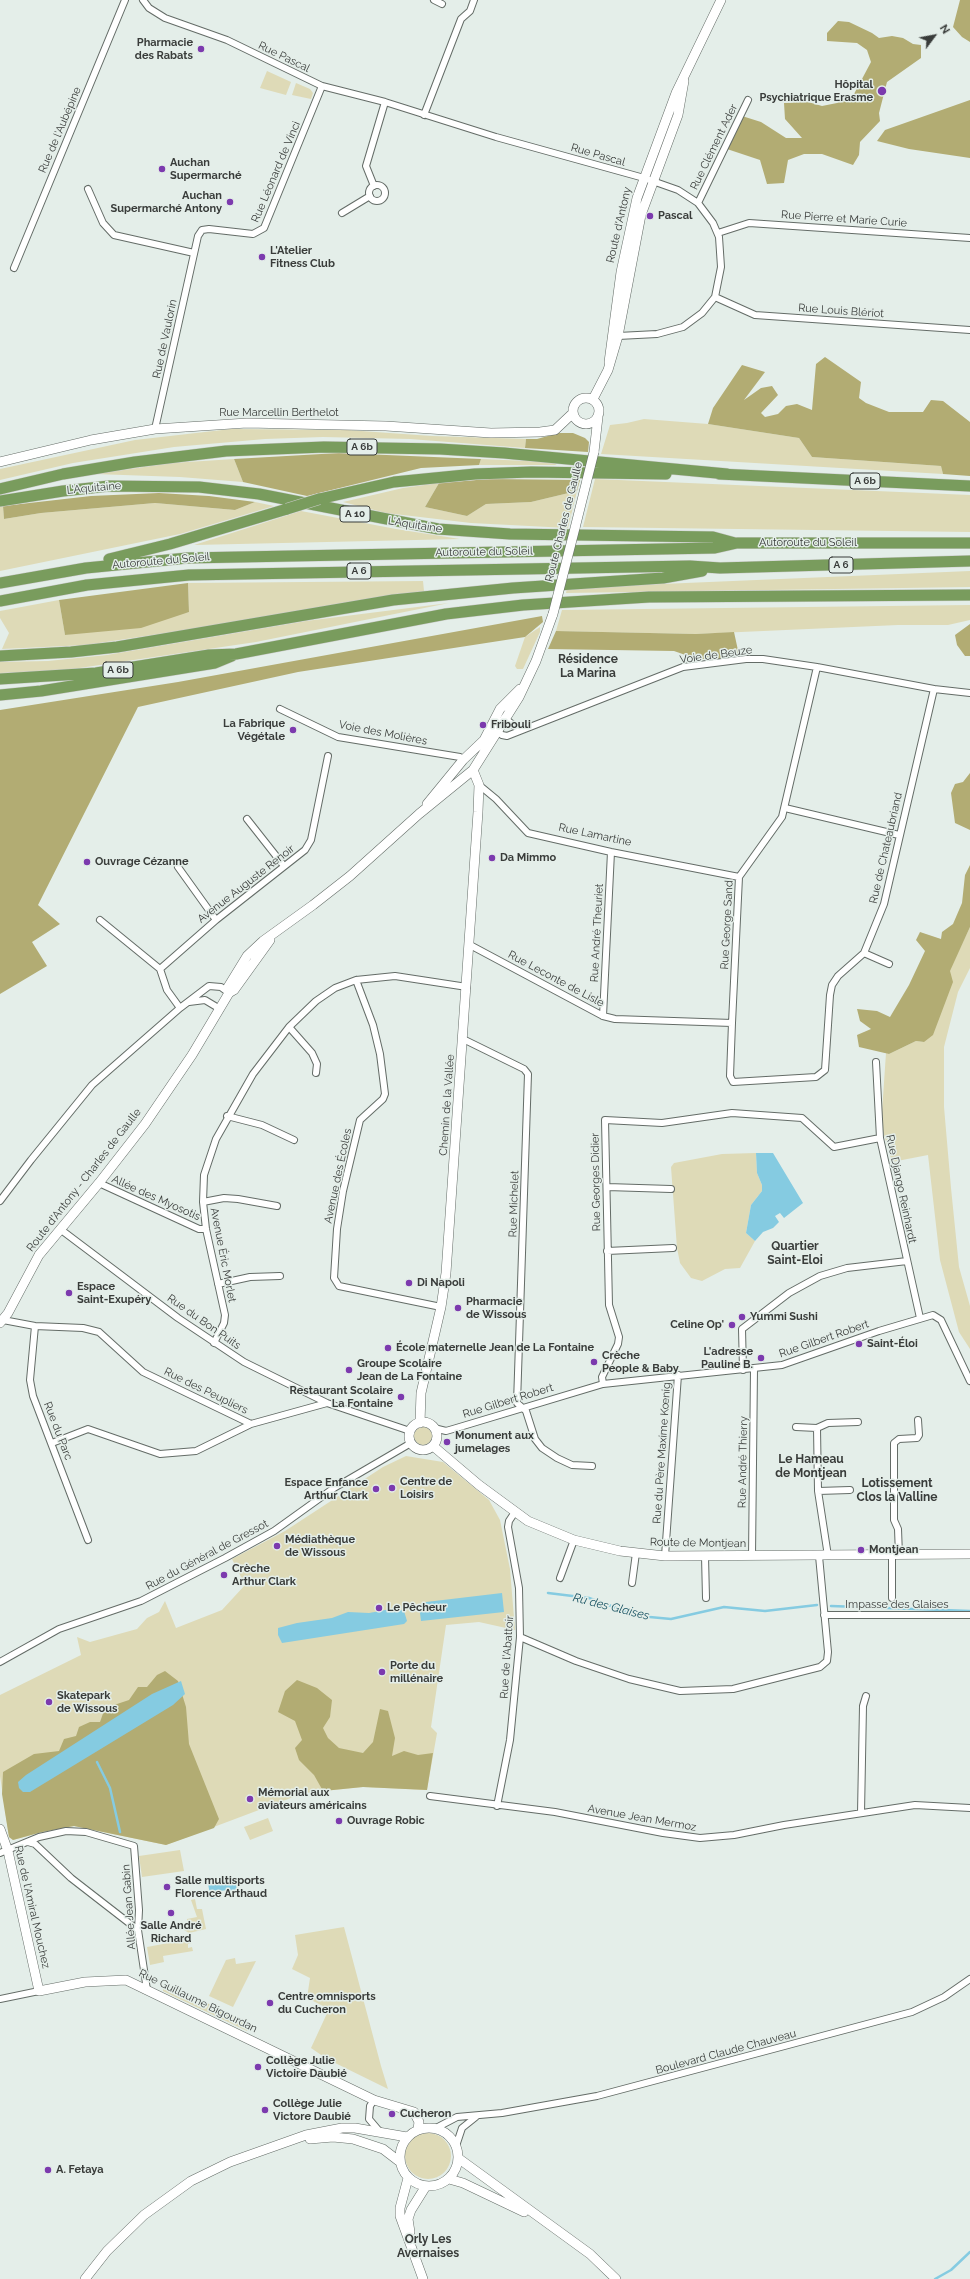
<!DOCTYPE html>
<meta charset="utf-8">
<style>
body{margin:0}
#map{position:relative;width:970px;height:2279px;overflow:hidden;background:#e4eee9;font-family:Raleway,sans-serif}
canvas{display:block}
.north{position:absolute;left:914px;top:16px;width:40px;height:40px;-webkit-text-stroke:3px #e4eee9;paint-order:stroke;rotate:58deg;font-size:11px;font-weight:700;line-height:16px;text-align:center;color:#393c3a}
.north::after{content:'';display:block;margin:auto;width:14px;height:18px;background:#393c3a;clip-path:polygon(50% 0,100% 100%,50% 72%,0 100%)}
</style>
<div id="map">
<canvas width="970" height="2279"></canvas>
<div class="north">N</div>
</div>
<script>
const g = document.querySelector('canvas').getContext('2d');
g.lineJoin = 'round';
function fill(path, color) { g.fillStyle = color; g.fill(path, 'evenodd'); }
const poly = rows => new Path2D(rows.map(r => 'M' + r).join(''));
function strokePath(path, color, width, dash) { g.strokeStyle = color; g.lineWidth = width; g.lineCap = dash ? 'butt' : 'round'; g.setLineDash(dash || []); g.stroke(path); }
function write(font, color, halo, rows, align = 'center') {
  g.font = font + ' Raleway,sans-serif'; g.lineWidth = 3; g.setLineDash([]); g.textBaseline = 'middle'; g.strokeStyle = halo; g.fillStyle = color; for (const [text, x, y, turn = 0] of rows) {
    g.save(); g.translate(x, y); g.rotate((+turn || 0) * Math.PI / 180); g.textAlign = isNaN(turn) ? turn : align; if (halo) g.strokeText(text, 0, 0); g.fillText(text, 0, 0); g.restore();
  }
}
fill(poly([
 [267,71,291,82,286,95,260,88],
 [296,83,310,89,313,93,311,99,292,95],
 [644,419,708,424,799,438,812,457,941,466,943,474,601,454,610,425,627,423],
 [231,429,347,430,432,436,526,439,525,448,410,439,323,437,265,439,174,447,73,463,0,480,0,469,135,440],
 [234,459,243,482,180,477,95,474,172,463],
 [481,459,551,462,557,465,479,465],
 [595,479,970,495,970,532,583,527],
 [439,483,425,507,467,516,486,504,531,502,577,491,568,528,471,523,386,513,343,502,403,488],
 [255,502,274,506,180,534,0,571,0,507,3,506,4,519,41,513,155,503,235,510],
 [301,511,396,529,460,539,194,545],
 [970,571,970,587,566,593,567,588],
 [423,581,424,591,212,626,86,645,2,649,9,633,0,618,0,611,59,600,65,635,189,612,188,583],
 [449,603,256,642,59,671,0,673,0,662,48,661,107,655,306,621],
 [970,605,970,620,948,625,898,625,696,634,556,631,562,610],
 [540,627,540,632,523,669,517,669,515,666,525,637],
 [970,927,970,968,958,992,944,1047,944,1107,951,1188,959,1267,970,1306,970,1349,959,1332,940,1260,928,1155,892,1162,883,1131,882,1112,886,1053,889,1054,916,1041,924,1042,949,971],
 [756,1153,757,1173,762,1185,762,1191,751,1205,746,1233,755,1241,740,1268,725,1269,702,1281,691,1278,680,1263,677,1248,671,1167,674,1163,722,1154],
 '414 1436a9 9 0 1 1 18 0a9 9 0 1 1-18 0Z',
 [406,1456,443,1462,489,1500,500,1520,510,1569,515,1630,479,1622,446,1625,431,1727,437,1733,427,1790,363,1787,304,1793,166,1845,74,1826,42,1832,13,1840,9,1837,0,1776,0,1695,81,1655,77,1637,90,1642,137,1629,147,1618,159,1612,165,1601,176,1628,222,1610,245,1585,232,1559,285,1531,383,1467],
 [268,1818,273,1831,250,1840,244,1827],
 [180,1850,184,1871,142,1877,139,1856],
 [195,1899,197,1909,202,1909,206,1929,189,1933,184,1930,183,1923,187,1923,187,1919,197,1917,191,1900],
 [344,1927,381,2066,388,2089,327,2059,311,2048,329,2009,307,1998,310,1978,292,1969,298,1955,295,1935],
 [190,1939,192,1943,188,1944,188,1948,192,1947,193,1951,163,1956,164,1962,150,1965,147,1947],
 [235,1958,236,1964,256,1961,233,2007,209,1996,226,1960],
 [165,1984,170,1986,168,1992,205,2008,207,2003,250,2024,247,2031,163,1991,163,1985],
 '405 2156a23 23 0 1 1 46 0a23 23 0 1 1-46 0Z'
]), '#dedab7');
fill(poly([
 [960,0,970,0,970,42,962,37,953,27],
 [838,21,849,22,872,33,879,38,892,36,903,38,913,44,921,45,921,58,887,82,879,113,880,121,860,142,859,155,853,165,822,154,804,154,788,160,784,183,767,184,760,160,727,149,742,116,761,122,786,138,802,138,785,119,784,103,808,102,822,106,837,103,854,94,871,62,867,50,857,43,827,41,827,33],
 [970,100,970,158,909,149,877,141,885,130],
 [825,357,861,382,859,398,866,403,889,412,923,412,931,400,943,401,970,422,970,476,943,474,941,466,812,457,799,438,708,424,713,408,742,365,765,372,744,400,761,388,772,386,778,395,761,413,765,417,778,414,786,406,797,404,812,410,816,364],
 [559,433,573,433,585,438,589,442,588,452,525,448,526,439,537,439],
 [339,453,481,459,479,465,421,468,307,496,243,482,234,459],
 [489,479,580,480,577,491,531,502,486,504,467,516,425,507,439,483],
 [159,493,209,496,255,502,235,510,155,503,41,513,4,519,3,506,91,496],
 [188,583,189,612,141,628,65,635,59,600],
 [542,616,543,622,525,637,298,672,138,707,38,905,60,924,32,942,47,966,0,994,0,710,178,682],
 [970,624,970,656,965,656,957,645,955,635],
 [556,631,696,634,734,632,739,655,715,660,694,658,674,651,548,649],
 [970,773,970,830,955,823,951,793,955,784,963,782],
 [970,865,970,927,950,971,953,982,933,1035,924,1042,916,1041,889,1054,859,1047,857,1035,871,1029,860,1021,857,1009,877,1011,890,1017,909,985,925,951,916,940,920,932,941,939,942,932,953,924,962,903,965,875],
 [165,1671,178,1681,186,1707,189,1744,219,1819,214,1828,166,1845,74,1826,42,1832,13,1840,9,1837,2,1794,3,1772,34,1754,59,1751,64,1739,76,1736,79,1727,90,1722,100,1722,105,1708,129,1700,138,1687,147,1687,157,1675],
 [297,1680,317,1688,332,1700,330,1717,323,1728,328,1738,339,1748,363,1753,373,1742,380,1709,388,1711,395,1738,392,1756,404,1751,418,1755,433,1753,427,1790,363,1787,323,1791,314,1775,299,1760,295,1748,302,1740,295,1721,278,1712,285,1691]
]), '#b2ac73');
fill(poly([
 [756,1153,773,1153,803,1203,784,1218,780,1213,775,1216,779,1222,773,1228,763,1232,755,1241,746,1233,751,1205,762,1191,762,1185,757,1173],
 [502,1593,504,1612,421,1621,419,1605,426,1602],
 [396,1608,404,1611,407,1621,404,1624,282,1643,278,1635,278,1628,297,1623,332,1618,348,1612,369,1613],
 [181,1681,185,1694,173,1705,30,1792,23,1792,19,1788,18,1782,26,1775,152,1694],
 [235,1879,238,1894,228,1895,227,1890,220,1891,220,1897,211,1899,208,1884]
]), '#85cbe1');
strokePath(poly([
 [548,1593,589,1598,639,1616,671,1619,724,1607,765,1611,817,1605],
 [831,1606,970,1611],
 [97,1762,110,1788,120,1832],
 [935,2279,951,2270,970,2252]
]), '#85cbe1', 2.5);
const street = poly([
 [143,0,149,8,165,18,227,40,322,86,385,102,496,137,644,178,678,190,698,203,713,223,719,237,721,267,715,297,702,313,683,327,657,334,618,336],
 [434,0,442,4],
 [424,115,461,19,470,11,474,0],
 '369 193a8 8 0 1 1 16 0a8 8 0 1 1-16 0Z',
 [374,186,366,166,385,102],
 [88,189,103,223,114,235,194,253],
 [698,203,748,100],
 [342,213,370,196],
 [718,233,749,223,970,238],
 [14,268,125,0],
 [715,297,755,315,970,330],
 [155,429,198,236,202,230,209,229,253,234,264,228,322,86],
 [817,667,782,817,739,877,732,1023,730,1076,733,1082,816,1077,825,1070,830,995,832,985,838,976,864,953,884,904,934,689],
 [280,709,338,737,460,757,463,760],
 [504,718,520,730],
 [494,729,502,735,507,736,683,667,746,659,763,659,817,667,934,689,970,693],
 [479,785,496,799,528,833,611,852,739,877],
 [785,808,899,835],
 [247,819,284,866],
 [178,867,216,920],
 [100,920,160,969],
 [470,945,603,1016,615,1019,732,1023],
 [864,953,889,964],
 [356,980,373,1025,380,1054,385,1094,383,1099,360,1120,343,1191,337,1229,334,1278,339,1286,441,1307],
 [189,1002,205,1000,220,1009],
 [180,1008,167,990,160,969,216,920,305,850,311,840,328,756],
 [603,1016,611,852],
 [289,1027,312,1053,317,1064,316,1073],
 [463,1039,524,1069,528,1074,517,1403,526,1411,535,1439,542,1448,557,1458,572,1465,592,1466],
 [876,1062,880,1138,920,1318],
 [227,1116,262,1125,294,1140],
 [99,1183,199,1229,206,1229],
 [607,1187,671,1189],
 [0,1201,31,1160,92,1085,180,1008,209,986,221,987,229,993],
 [203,1202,224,1198,238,1199,277,1206],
 [60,1229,178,1318,244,1362,327,1403,410,1431],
 [607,1251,673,1248],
 [218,1284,250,1277,280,1276],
 [3,1320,35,1326,83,1328,99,1332,143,1372,251,1424,327,1403],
 [35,1326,30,1380,33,1396,88,1540],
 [214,1343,224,1323,225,1315,206,1229,203,1202,204,1175,216,1139,253,1074,289,1027,316,1001,335,988,356,980,395,976,467,987],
 [743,1370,742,1329,789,1293,820,1276,847,1268,907,1261],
 [603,1384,602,1377,618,1344,619,1337,609,1305,605,1120,662,1123,732,1113,802,1118,834,1147,880,1138],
 [796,1427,817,1428,828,1423,858,1422],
 [434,1428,446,1431,453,1429,603,1384,782,1365,879,1331,933,1315,941,1320,970,1381],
 [817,1428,818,1491,828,1556],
 [52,1443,88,1429,160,1454,196,1451,251,1424],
 [818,1491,850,1490],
 [892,1555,892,1598],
 [899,1555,898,1529,894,1520,894,1443,899,1439,917,1438,919,1435,918,1420],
 [665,1556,678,1375],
 [705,1556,706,1598],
 [752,1556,754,1369],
 [560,1578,574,1540],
 [632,1583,636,1553],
 [824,1615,969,1615],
 [520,1637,576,1661,629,1679,680,1691,733,1689,820,1667,827,1661,828,1652,819,1556],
 [0,1662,59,1629,141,1601,225,1558,274,1531,334,1488,411,1443],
 [430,1796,555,1812,663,1833,700,1838,734,1835,784,1825,915,1805,970,1808],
 [497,1806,510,1740,520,1637,519,1588,508,1527,509,1521,515,1512],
 [861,1813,863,1706,866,1696],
 [28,1842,35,1844,71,1878,138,1930],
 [0,1853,39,1837,66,1831,86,1832,134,1846,139,1910,138,1930,147,1990],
 [0,1999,39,1991],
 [374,2100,370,2106,369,2119,380,2132],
 [436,2128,457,2117,502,2113,597,2096,912,2012,944,1997,970,1979],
 [456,2146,462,2128,477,2116]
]);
const secondary = poly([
 [609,362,621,272,637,198,676,93,721,0],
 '573 411a13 13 0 1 1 26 0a13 13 0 1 1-26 0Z',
 [593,399,608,370,618,336,641,215,678,115,684,81],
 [594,452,598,417],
 [0,462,91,440,155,429,247,423,386,426,491,433,540,432,555,430,573,413],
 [575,528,587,480],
 [427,804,463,760,484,740,500,709,520,689],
 [229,993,228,987,247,956,263,941,313,905,350,876,419,814,473,770,519,697,536,661,553,614],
 [0,1323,8,1313,39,1255,99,1183,145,1124,192,1055,229,993,234,990,270,940],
 '409 1436a14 14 0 1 1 28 0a14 14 0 1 1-28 0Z',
 [420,1423,421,1393,441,1307,446,1273,478,812,479,785,473,770],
 [433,1446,479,1485,528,1521,574,1540,620,1551,665,1556,970,1554],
 [0,1829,8,1851,39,1991,85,1982,126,1980,374,2100,414,2112,419,2122,418,2129],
 '400 2157a29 29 0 1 1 58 0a29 29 0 1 1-58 0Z',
 [310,2139,333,2137,353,2139,383,2149,400,2162],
 [458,2158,590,2254,616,2279],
 [408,2178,400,2208,400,2216,423,2279],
 [449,2179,463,2183,524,2212],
 [410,2232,408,2219,411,2210,426,2186],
 [85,2279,107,2251,144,2215,191,2181,230,2162,306,2135,342,2128,355,2128,407,2137]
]);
const highway = poly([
 [719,474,970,486],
 [0,489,63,474,135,462,226,451,324,447,440,449,504,453,727,474],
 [319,499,394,482,475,474,531,472,666,474],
 [0,501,63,491,109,486,199,487,259,494,438,529,510,534,713,537,735,543],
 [109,559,170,544,287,509],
 [0,583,86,568,187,558,715,548,737,543,970,543],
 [0,601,87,585,189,575,690,566,720,568,970,561],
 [0,656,71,652,117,647,393,600,513,588,663,578,702,571],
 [0,679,96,673,209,655,236,654,446,614,523,605,649,597,970,595],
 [0,695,41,691,215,663,232,656]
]);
strokePath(street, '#646c67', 8);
strokePath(secondary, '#646c67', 10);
strokePath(highway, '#ccc', 12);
strokePath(street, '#fff', 6);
strokePath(secondary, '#fff', 9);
strokePath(highway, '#799c5d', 11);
const secondaryBridge = poly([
 [587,480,594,452],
 [553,614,575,528]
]);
const highwayBridge = poly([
 [287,509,319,499]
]);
strokePath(secondaryBridge, '#646c67', 10, []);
strokePath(highwayBridge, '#ccc', 12, []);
strokePath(secondaryBridge, '#fff', 9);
strokePath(highwayBridge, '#799c5d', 11);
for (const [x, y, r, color] of [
 [201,49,4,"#7c3aae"],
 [882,91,5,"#7c3aae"],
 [162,169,4,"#7c3aae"],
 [230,202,4,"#7c3aae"],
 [650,216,4,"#7c3aae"],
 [262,257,4,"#7c3aae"],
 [483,725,4,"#7c3aae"],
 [293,730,4,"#7c3aae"],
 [492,858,4,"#7c3aae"],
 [87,862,4,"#7c3aae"],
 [409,1283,4,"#7c3aae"],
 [69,1293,4,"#7c3aae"],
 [458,1308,4,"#7c3aae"],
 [742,1317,4,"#7c3aae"],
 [732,1325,4,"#7c3aae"],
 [859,1344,4,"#7c3aae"],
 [388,1348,4,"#7c3aae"],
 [761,1358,4,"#7c3aae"],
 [594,1362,4,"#7c3aae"],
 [349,1370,4,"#7c3aae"],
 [401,1397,4,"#7c3aae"],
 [447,1442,4,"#7c3aae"],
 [392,1488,4,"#7c3aae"],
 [376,1489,4,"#7c3aae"],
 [277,1546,4,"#7c3aae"],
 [861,1550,4,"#7c3aae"],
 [224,1575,4,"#7c3aae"],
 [379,1608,4,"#7c3aae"],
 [382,1672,4,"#7c3aae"],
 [49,1702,4,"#7c3aae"],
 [250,1799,4,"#7c3aae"],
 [339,1821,4,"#7c3aae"],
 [167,1887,4,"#7c3aae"],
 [171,1913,4,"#7c3aae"],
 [270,2003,4,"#7c3aae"],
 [258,2067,4,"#7c3aae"],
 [265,2110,4,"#7c3aae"],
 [392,2114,4,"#7c3aae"],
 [48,2170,4,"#7c3aae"]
]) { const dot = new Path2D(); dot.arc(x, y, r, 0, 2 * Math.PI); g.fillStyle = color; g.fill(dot); strokePath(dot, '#e4eee9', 1.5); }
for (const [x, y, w] of [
 [362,447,30],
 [865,481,30],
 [355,514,30],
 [841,565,24],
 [359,571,24],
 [118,670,30]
]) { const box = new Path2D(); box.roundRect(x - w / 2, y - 8, w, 16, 3); g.fillStyle = '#e4eee9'; g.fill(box); strokePath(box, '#393c3a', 1); }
write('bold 10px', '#393c3a', null, [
 ["A 6b",362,447],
 ["A 6b",865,481],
 ["A 10",355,514],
 ["A 6",841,565],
 ["A 6",359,571],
 ["A 6b",118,670]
]);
write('bold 11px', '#393c3a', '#e4eee9', [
 ["Pharmacie",193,43,"right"],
 ["des Rabats",193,56,"right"],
 ["Hôpital",873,85,"right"],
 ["Psychiatrique Erasme",873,98,"right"],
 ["Auchan",170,163],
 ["Supermarché",170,176],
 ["Auchan",222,196,"right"],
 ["Supermarché Antony",222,209,"right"],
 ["Pascal",658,216],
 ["L'Atelier",270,251],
 ["Fitness Club",270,264],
 ["La Fabrique",285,724,"right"],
 ["Végétale",285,737,"right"],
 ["Fribouli",491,725],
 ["Da Mimmo",500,858],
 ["Ouvrage Cézanne",95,862],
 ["Di Napoli",417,1283],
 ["Espace",77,1287],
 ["Saint-Exupéry",77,1300],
 ["Pharmacie",466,1302],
 ["de Wissous",466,1315],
 ["Yummi Sushi",750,1317],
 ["Celine Op'",724,1325,"right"],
 ["Saint-Éloi",867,1344],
 ["École maternelle Jean de La Fontaine",396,1348],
 ["L'adresse",753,1352,"right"],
 ["Pauline B.",753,1365,"right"],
 ["Crèche",602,1356],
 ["People & Baby",602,1369],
 ["Groupe Scolaire",357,1364],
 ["Jean de La Fontaine",357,1377],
 ["Restaurant Scolaire",393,1391,"right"],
 ["La Fontaine",393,1404,"right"],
 ["Monument aux",455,1436],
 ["jumelages",455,1449],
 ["Centre de",400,1482],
 ["Loisirs",400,1495],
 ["Espace Enfance",368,1483,"right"],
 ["Arthur Clark",368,1496,"right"],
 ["Médiathèque",285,1540],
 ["de Wissous",285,1553],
 ["Montjean",869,1550],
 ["Crèche",232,1569],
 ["Arthur Clark",232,1582],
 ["Le Pêcheur",387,1608],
 ["Porte du",390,1666],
 ["millénaire",390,1679],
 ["Skatepark",57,1696],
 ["de Wissous",57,1709],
 ["Mémorial aux",258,1793],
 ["aviateurs américains",258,1806],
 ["Ouvrage Robic",347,1821],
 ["Salle multisports",175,1881],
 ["Florence Arthaud",175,1894],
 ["Salle André",171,1926,"center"],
 ["Richard",171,1939,"center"],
 ["Centre omnisports",278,1997],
 ["du Cucheron",278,2010],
 ["Collège Julie",266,2061],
 ["Victoire Daubié",266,2074],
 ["Collège Julie",273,2104],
 ["Victore Daubié",273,2117],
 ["Cucheron",400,2114],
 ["A. Fetaya",56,2170]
], 'left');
write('11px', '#393c3a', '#e4eee9', [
 ["Rue Pascal",284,57,26],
 ["Rue de l'Aubépine",60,130,-67],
 ["Rue Clément Ader",714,147,-64],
 ["Rue Pascal",598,155,16],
 ["Rue Léonard de Vinci",276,172,-67],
 ["Rue Pierre et Marie Curie",844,219,4],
 ["Route d'Antony",619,225,-77],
 ["Rue Louis Blériot",841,311,4],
 ["Rue de Vaulorin",165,339,-78],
 ["Rue Marcellin Berthelot",279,413],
 ["L'Aquitaine",94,488,-5],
 ["Route Charles de Gaulle",564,522,-76],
 ["L'Aquitaine",415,525,9],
 ["Autoroute du Soleil",808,543],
 ["Autoroute du Soleil",484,552,-1],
 ["Autoroute du Soleil",161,561,-5],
 ["Voie de Beuze",716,655,-8],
 ["Voie des Molières",383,733,11],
 ["Rue Lamartine",595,835,12],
 ["Rue de Chateaubriand",886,848,-77],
 ["Avenue Auguste Renoir",246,884,-38],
 ["Rue George Sand",727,925,-87],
 ["Rue André Theuriet",597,933,-87],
 ["Rue Leconte de Lisle",556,979,28],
 ["Chemin de la Vallée",447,1105,-86],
 ["Avenue des Écoles",338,1176,-78],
 ["Route d'Antony - Charles de Gaulle",84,1180,-52],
 ["Rue Georges Didier",596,1182,-91],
 ["Rue Django Reinhardt",901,1189,78],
 ["Allée des Myosotis",156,1198,24],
 ["Rue Michelet",514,1204,-88],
 ["Avenue Éric Morlet",223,1255,79],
 ["Rue du Bon Puits",204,1322,35],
 ["Rue Gilbert Robert",824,1339,-19],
 ["Rue des Peupliers",206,1391,26],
 ["Rue Gilbert Robert",508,1401,-17],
 ["Rue du Parc",58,1431,69],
 ["Rue du Père Maxime Kœnig",662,1453,-86],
 ["Rue André Thierry",743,1462,-89],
 ["Route de Montjean",698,1543,1],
 ["Rue du Général de Gressot",207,1555,-28],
 ["Impasse des Glaises",897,1605],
 ["Rue de l'Abattoir",507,1657,-86],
 ["Avenue Jean Mermoz",642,1818,10],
 ["Rue de l'Amiral Mouchez",32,1907,77],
 ["Allée Jean Gabin",129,1907,-94],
 ["Rue Guillaume Bigourdan",198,2001,26],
 ["Boulevard Claude Chauveau",726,2052,-15]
]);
write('bold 12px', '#393c3a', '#e4eee9', [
 ["Résidence",588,659],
 ["La Marina",588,673],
 ["Quartier",795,1246],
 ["Saint-Eloi",795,1260],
 ["Le Hameau",811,1459],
 ["de Montjean",811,1473],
 ["Lotissement",897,1483],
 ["Clos la Valline",897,1497],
 ["Orly Les",428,2239],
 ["Avernaises",428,2253]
]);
write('italic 12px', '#1a5463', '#e4eee9', [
 ["Ru des Glaises",611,1607,14]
]);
</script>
